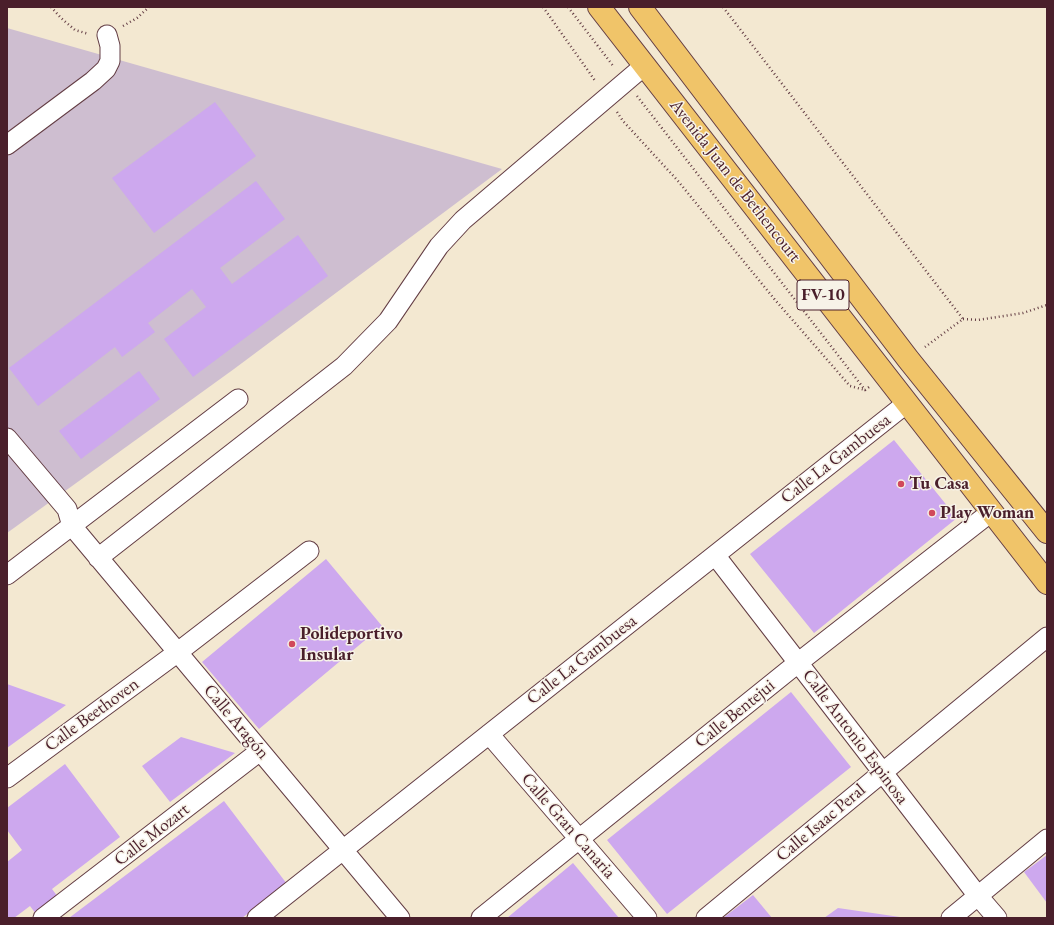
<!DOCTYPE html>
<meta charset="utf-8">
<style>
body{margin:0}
#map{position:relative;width:1054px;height:925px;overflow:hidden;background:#f3e8d1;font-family:"EB Garamond",serif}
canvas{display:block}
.frame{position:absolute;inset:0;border:8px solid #4a1f2b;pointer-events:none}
</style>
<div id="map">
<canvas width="1054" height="925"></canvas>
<div class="frame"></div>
</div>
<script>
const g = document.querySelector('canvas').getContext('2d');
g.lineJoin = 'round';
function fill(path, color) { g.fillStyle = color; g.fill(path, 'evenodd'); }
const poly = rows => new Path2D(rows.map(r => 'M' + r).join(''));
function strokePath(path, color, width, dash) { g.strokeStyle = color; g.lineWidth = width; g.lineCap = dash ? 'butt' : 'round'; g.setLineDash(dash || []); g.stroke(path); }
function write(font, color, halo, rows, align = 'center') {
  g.font = font + ' "EB Garamond",serif'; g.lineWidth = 3; g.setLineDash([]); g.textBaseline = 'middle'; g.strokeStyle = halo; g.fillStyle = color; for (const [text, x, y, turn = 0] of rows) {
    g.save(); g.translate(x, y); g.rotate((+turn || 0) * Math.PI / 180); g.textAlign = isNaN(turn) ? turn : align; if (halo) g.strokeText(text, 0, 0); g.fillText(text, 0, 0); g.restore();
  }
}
fill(poly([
 [7,28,502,169,234,369,7,533]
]), '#cebed0');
fill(poly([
 [215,102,256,156,154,233,112,178],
 [256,181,285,219,220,268,232,284,298,235,328,276,193,377,164,339,206,307,192,289,148,323,155,332,122,357,115,347,38,406,9,368],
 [139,371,160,399,81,459,59,431],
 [894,440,957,518,814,633,750,554],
 [326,559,382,626,259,729,202,662],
 [7,684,66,705,7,748],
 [791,692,851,767,667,914,607,840],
 [181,737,235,753,170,802,142,766],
 [65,764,120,837,52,889,58,897,36,914,30,906,14,918,7,918,7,862,22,850,7,830,7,808],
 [224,801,287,884,242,918,69,918],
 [1047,855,1047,903,1024,872],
 [573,863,619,918,507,918],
 [753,895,772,918,723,918],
 [838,908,900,917,900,918,824,918]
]), '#cda8ee');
const street = poly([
 [7,145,93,81,106,69,110,61,110,46,107,35],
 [7,438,67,509,72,526,400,918],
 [715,555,978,896,997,918],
 [98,558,344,366,388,321,439,246,463,220,644,66],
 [7,575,238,399],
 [489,734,647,918],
 [7,778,178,652,309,551],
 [43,918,260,751],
 [257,918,907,403],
 [481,918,799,662,991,512],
 [706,918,1047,637],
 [951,918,1047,839]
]);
const primary = poly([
 [599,7,1047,583],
 [640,7,908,359,1047,532]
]);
strokePath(street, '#633d44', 21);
strokePath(primary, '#633d44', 24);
strokePath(poly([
 [51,7,61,18,75,30,89,34],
 [543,7,596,82],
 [568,7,614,67],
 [723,7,963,319,925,347],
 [123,26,137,18,149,7],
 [637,96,865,390,869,387],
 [617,112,623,121,678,181,776,301,850,386,865,390],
 [963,319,978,320,1023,313,1047,305]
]), '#633d44', 2.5, [1, 3]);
strokePath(street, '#fff', 19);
strokePath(primary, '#f0c469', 22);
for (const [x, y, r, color] of [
 [901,484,4,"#d1495b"],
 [932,513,4,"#d1495b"],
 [292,644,4,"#d1495b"]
]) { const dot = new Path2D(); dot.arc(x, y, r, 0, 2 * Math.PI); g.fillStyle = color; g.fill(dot); strokePath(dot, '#f7f3e8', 1.5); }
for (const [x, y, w] of [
 [823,295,52]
]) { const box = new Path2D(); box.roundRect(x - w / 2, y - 15, w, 30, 3); g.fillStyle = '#f7f3e8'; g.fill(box); strokePath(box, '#4a1f2b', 1); }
write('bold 17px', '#4a1f2b', null, [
 ["FV-10",823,295]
]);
write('18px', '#4a1f2b', '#f7f3e8', [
 ["Avenida Juan de Bethencourt",735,181,52],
 ["Calle La Gambuesa",836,459,-38],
 ["Calle La Gambuesa",582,660,-38],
 ["Calle Bentejui",735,714,-39],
 ["Calle Beethoven",92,715,-36],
 ["Calle Aragón",236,722,50],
 ["Calle Antonio Espinosa",855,737,53],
 ["Calle Isaac Peral",821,823,-40],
 ["Calle Gran Canaria",568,826,49],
 ["Calle Mozart",152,835,-38]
]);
write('bold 18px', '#4a1f2b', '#f7f3e8', [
 ["Tu Casa",909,484],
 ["Play Woman",940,513],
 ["Polideportivo",300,634],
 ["Insular",300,655]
], 'left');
</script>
